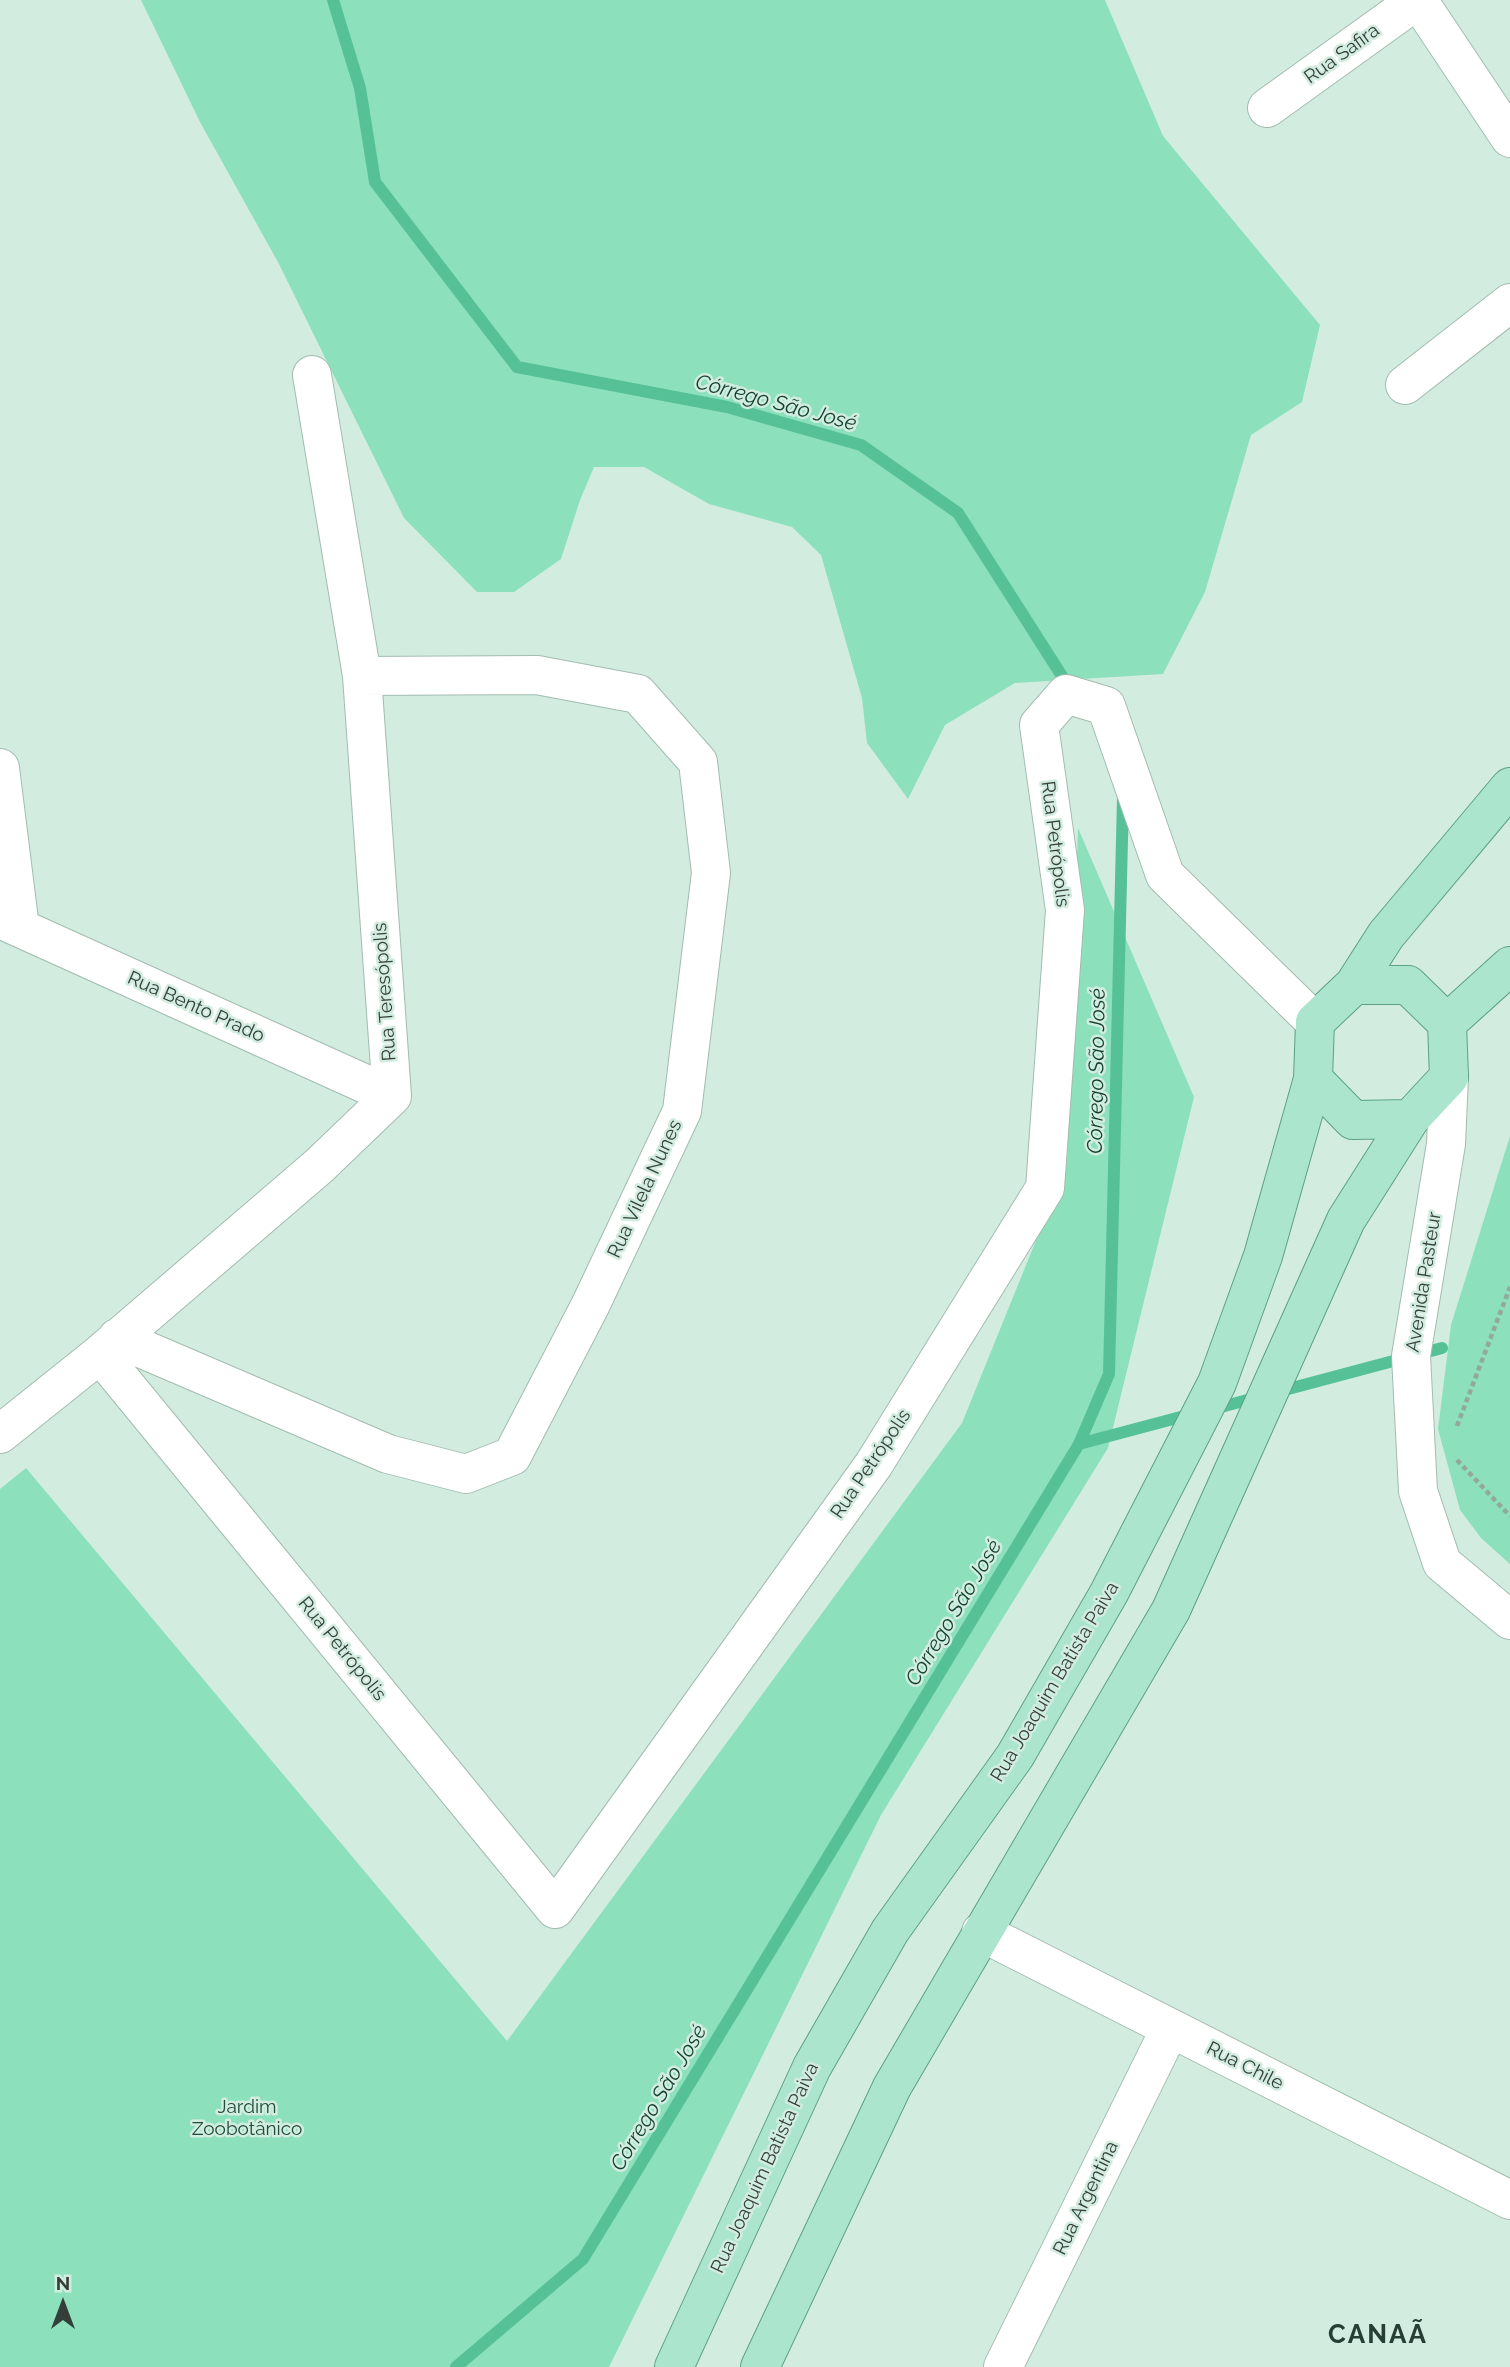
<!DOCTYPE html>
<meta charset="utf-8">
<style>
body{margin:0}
#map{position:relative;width:1510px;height:2367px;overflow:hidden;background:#d2ede0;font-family:Raleway,sans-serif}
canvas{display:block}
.north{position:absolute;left:28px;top:2269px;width:70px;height:70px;-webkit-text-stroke:5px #d2ede0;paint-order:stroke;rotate:0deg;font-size:19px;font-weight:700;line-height:28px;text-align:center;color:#353f3a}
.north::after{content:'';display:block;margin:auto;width:24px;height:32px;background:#353f3a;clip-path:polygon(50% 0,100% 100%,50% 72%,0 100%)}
</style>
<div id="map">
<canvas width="1510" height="2367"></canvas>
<div class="north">N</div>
</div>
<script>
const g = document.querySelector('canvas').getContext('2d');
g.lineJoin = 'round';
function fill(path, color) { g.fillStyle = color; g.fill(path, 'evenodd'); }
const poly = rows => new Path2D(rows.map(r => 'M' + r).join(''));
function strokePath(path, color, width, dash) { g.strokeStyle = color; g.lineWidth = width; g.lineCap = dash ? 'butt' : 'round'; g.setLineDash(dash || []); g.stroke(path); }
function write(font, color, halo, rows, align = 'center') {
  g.font = font + ' Raleway,sans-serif'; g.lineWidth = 5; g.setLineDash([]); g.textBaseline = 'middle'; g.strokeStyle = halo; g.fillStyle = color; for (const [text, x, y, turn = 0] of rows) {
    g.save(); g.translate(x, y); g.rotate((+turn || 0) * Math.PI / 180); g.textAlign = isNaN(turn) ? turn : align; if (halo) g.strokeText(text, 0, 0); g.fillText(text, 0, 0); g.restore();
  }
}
fill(poly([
 [141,0,1105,0,1163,136,1320,325,1302,402,1251,435,1205,592,1163,674,1015,683,945,725,908,799,867,743,862,698,821,555,792,527,709,504,644,467,594,467,580,500,561,559,514,592,477,592,404,518,279,264,200,122],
 [1078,828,1194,1097,1108,1448,881,1815,609,2367,0,2367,0,1489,26,1468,507,2041,962,1423,1067,1164],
 [1510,1136,1510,1564,1481,1538,1460,1510,1438,1429,1451,1325]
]), '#8ce0bc');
strokePath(poly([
 [333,0,360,88,375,182,517,367,727,407,861,445,958,513,1069,687],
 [1277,1392,1442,1348],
 [1213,1409,1259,1397],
 [1079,1444,1192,1414],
 [456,2367,583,2259,1079,1444,1109,1374,1123,798]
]), '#56c197', 12);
const minor = poly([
 [1418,0,1510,138],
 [1267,108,1417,0],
 [1405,385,1510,303],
 [0,768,20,928],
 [0,919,392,1096],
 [1449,1077,1446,1144,1411,1356,1418,1491,1442,1563,1510,1620],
 [117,1338,388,1454,466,1474,512,1456,590,1306,682,1111,711,873,698,762,638,694,537,675,362,676],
 [100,1354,555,1909,874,1464,1045,1188,1065,910,1039,725,1066,694,1106,706,1165,875,1315,1022],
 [0,1434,100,1354,319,1166,392,1096,362,676,312,375],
 [981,1932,1510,2200],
 [1003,2367,1170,2029]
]);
const major = poly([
 [1354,985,1408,985,1447,1023,1449,1077,1410,1119,1353,1120,1313,1079,1315,1022,1354,985],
 [1354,985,1386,935,1510,787],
 [1447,1023,1510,966],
 [674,2367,812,2067,890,1931,1015,1756,1109,1593,1217,1383,1263,1256,1313,1079],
 [760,2367,892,2087,1171,1610,1346,1220,1410,1119]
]);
strokePath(minor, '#a2bcb0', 40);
strokePath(major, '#5da084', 40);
strokePath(poly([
 [1457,1426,1510,1287],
 [1457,1460,1510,1516]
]), '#93a79d', 4.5, [5, 3.5]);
strokePath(minor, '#fff', 38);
strokePath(major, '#abe5cd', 38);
write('19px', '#353f3a', '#d2ede0', [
 ["Rua Safira",1342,54,-36],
 ["Rua Petrópolis",1055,844,83],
 ["Rua Teresópolis",385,992,-94],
 ["Rua Bento Prado",196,1007,24],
 ["Rua Vilela Nunes",645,1189,-65],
 ["Avenida Pasteur",1424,1282,-81],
 ["Rua Petrópolis",871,1464,-56],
 ["Rua Petrópolis",342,1649,51],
 ["Rua Joaquim Batista Paiva",1055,1682,-59],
 ["Rua Chile",1245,2066,27],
 ["Rua Joaquim Batista Paiva",765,2168,-65],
 ["Rua Argentina",1086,2198,-64]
]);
write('19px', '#204d3b', '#d2ede0', [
 ["Jardim",247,2107],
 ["Zoobotânico",247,2129]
]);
write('italic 21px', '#113f2e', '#d2ede0', [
 ["Córrego São José",776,403,15],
 ["Córrego São José",1097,1071,-89],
 ["Córrego São José",954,1613,-59],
 ["Córrego São José",659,2098,-59]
]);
g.letterSpacing = '2px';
write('bold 26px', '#273e34', '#d2ede0', [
 ["CANAÃ",1378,2335]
]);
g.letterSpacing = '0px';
</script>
